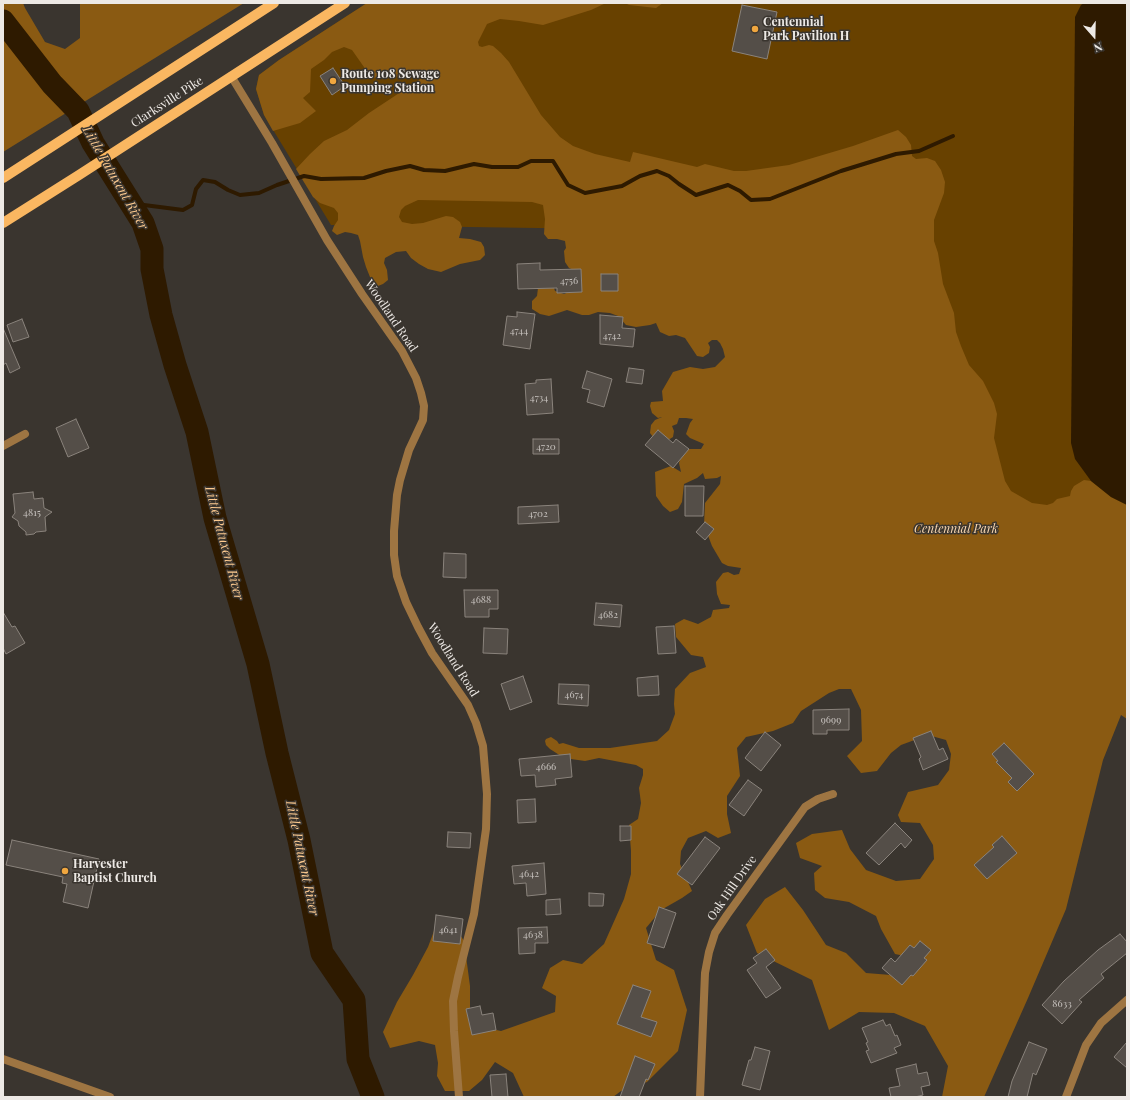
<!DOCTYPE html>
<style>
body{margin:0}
#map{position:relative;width:1130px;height:1100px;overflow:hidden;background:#3a352f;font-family:"Playfair Display",serif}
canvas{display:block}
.frame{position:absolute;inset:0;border:4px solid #ede9e5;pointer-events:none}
.north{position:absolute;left:1074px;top:16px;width:40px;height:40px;-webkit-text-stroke:3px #3a352f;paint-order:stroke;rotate:160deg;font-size:11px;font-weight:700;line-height:16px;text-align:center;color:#ede9e5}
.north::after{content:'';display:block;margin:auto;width:14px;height:18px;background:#ede9e5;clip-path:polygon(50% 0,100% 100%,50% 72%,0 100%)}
</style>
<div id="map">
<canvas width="1130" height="1100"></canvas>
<div class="frame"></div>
<div class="north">N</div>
</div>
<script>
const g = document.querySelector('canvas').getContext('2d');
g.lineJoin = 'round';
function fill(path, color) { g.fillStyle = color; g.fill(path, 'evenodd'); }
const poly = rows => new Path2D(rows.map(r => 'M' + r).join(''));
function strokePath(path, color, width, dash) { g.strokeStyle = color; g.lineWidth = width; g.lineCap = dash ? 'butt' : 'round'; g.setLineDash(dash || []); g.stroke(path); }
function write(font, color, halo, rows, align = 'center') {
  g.font = font + ' "Playfair Display",serif'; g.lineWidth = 3; g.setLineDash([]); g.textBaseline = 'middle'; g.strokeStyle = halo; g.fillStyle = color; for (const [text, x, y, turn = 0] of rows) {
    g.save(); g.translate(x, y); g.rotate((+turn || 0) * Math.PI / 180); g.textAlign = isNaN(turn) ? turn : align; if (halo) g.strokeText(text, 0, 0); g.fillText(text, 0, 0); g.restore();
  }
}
fill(poly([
 [367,3,1127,3,1127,694,1082,722,880,233,331,225,264,115,256,89,259,75,279,60]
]), '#684100');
fill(poly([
 [3,3,23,3,25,8,45,42,65,49,80,38,80,3,244,3,3,152],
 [367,3,606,3,591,10,543,25,519,21,500,19,487,24,478,42,479,46,482,47,489,45,493,46,501,53,509,62,541,115,560,137,573,146,595,154,630,162,633,152,697,167,705,164,734,171,746,171,789,165,853,146,898,130,906,137,911,145,912,156,916,159,927,158,935,161,941,170,945,182,944,193,934,220,934,241,938,253,943,284,954,313,956,332,961,346,969,365,983,381,994,403,997,414,994,438,1005,481,1011,491,1032,503,1047,505,1053,503,1057,499,1070,496,1071,491,1074,486,1084,480,1091,481,1111,497,1127,505,1127,719,1121,715,1103,760,1066,909,1028,998,984,1097,942,1097,948,1066,925,1026,894,1013,859,1012,829,1030,812,980,757,953,746,925,765,899,785,887,803,910,826,945,846,953,866,973,891,975,914,967,910,957,895,954,881,929,876,916,849,902,825,898,815,890,814,873,822,866,800,858,796,843,812,834,842,830,850,849,866,870,896,881,920,879,934,859,933,845,920,823,901,822,898,815,908,792,938,785,949,770,951,754,946,740,928,735,901,745,891,753,877,771,861,773,847,756,862,741,861,710,851,689,839,689,829,693,801,711,793,723,773,731,746,737,737,748,740,776,727,796,727,814,731,833,718,838,706,831,688,838,681,851,680,864,692,891,682,898,661,910,646,928,656,960,674,970,687,1010,678,1051,647,1082,621,1091,613,1097,524,1097,513,1073,495,1062,482,1080,469,1091,445,1091,437,1076,438,1063,435,1045,419,1041,390,1048,383,1032,397,1002,413,975,428,947,434,931,453,924,464,941,470,986,470,1011,477,1026,501,1031,555,1012,556,996,542,988,550,968,563,960,582,964,604,944,624,899,631,874,631,851,629,825,638,819,641,803,639,788,643,775,643,769,636,765,599,758,585,761,564,758,550,749,546,745,545,741,546,739,551,737,557,741,559,744,563,743,579,748,610,748,657,741,669,730,675,714,674,704,675,689,690,673,706,667,703,657,691,655,676,637,675,624,684,619,698,624,711,617,713,610,729,608,730,605,721,604,717,594,716,582,723,573,728,572,734,575,739,574,741,568,728,566,722,563,712,546,704,525,705,503,720,484,721,476,717,478,705,479,703,473,697,478,684,484,682,502,678,509,670,512,663,506,656,496,655,472,671,466,681,472,679,463,682,454,688,449,701,449,704,444,690,438,686,434,690,423,693,419,686,418,679,418,677,424,672,426,674,431,673,437,665,442,657,442,650,433,651,425,655,420,662,417,658,418,652,413,650,406,651,402,663,401,662,391,673,372,690,367,703,369,715,367,725,357,723,349,720,343,717,340,712,340,708,343,710,347,709,353,703,357,697,356,685,338,676,335,669,336,660,332,656,323,650,325,636,327,626,325,618,316,610,313,598,312,589,315,582,315,567,310,549,316,540,314,532,309,532,301,537,296,538,288,553,285,555,291,564,294,571,291,576,271,569,268,565,262,564,251,566,248,565,241,557,239,548,239,544,234,545,219,543,205,532,202,418,200,405,206,401,210,399,217,402,222,412,224,423,223,446,216,453,217,460,222,462,227,459,238,470,239,481,242,484,247,485,255,480,260,460,264,441,272,428,269,419,264,411,258,406,251,396,252,385,258,384,263,387,270,388,280,383,284,378,286,370,277,366,267,363,257,360,241,358,235,351,233,345,232,337,235,332,231,334,226,338,220,338,213,334,208,320,203,313,197,296,169,310,154,324,141,347,130,369,113,422,78,422,74,416,70,396,77,378,78,371,77,352,50,344,47,332,52,324,60,311,69,310,92,303,98,316,111,300,123,273,131,264,115,256,89,259,75,279,60],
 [625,3,663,3,656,8,629,5]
]), '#8a5a12');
fill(poly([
 [1084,3,1127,3,1127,505,1111,497,1091,481,1075,459,1071,443,1075,17,1081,5]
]), '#2e1a00');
strokePath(poly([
 [127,198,144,205,183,210,192,205,196,189,203,180,215,182,228,190,240,195,259,193,277,185,304,176,321,179,364,178,386,171,410,166,424,170,445,171,474,164,492,167,518,167,531,161,553,161,568,185,585,193,622,186,640,176,657,171,669,176,679,184,696,195,728,185,740,191,751,200,770,199,841,171,896,154,919,151,953,136]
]), '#2e1a00', 4);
strokePath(poly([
 [3,21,52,84,78,111,93,143,143,223,152,249,152,269,161,315,175,365,197,432,215,518,258,664,277,753,299,840,322,953,354,1000,358,1059,373,1097]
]), '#2e1a00', 23);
const building = poly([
 [742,5,777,12,767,59,732,51,742,5],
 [333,68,345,86,332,95,320,76,333,68],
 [540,263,540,270,581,269,582,292,557,293,557,288,518,289,517,264,540,263],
 [601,274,618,274,618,291,601,291,601,274],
 [517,312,535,314,530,349,503,345,507,316,517,317,517,312],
 [600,315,623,317,622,328,635,329,633,347,600,344,600,315],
 [22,319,29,337,13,342,7,325,22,319],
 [3,328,20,368,10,373,6,363,3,365,3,328],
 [629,368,644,370,642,384,626,382,629,368],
 [587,371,612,379,604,407,587,402,590,390,582,388,587,371],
 [551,379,553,413,527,415,525,384,536,383,536,380,551,379],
 [76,419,89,448,68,457,56,428,76,419],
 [658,430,673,443,676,439,689,449,673,468,645,445,658,430],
 [533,439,559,439,559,454,533,454,533,439],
 [685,486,704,486,703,516,685,516,685,486],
 [33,492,34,499,43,498,44,508,52,512,45,517,46,531,36,532,34,534,26,535,26,532,19,526,18,521,12,517,15,513,13,494,33,492],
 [558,505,559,522,518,524,518,507,558,505],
 [705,522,714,529,705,540,696,532,705,522],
 [444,553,466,554,466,578,443,577,444,553],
 [464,590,498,590,498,609,489,609,489,617,465,617,464,590],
 [596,603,622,605,620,627,594,625,596,603],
 [3,612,12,627,15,626,25,643,6,654,3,648,3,612],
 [674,626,676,653,658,654,656,627,674,626],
 [484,628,508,629,507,654,483,653,484,628],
 [523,676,532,702,510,710,501,684,523,676],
 [658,676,659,695,638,696,637,678,658,676],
 [559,684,589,685,588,706,558,704,559,684],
 [849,709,849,730,827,730,827,734,813,734,813,710,849,709],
 [931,731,939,750,943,748,948,759,923,770,919,759,921,757,913,738,931,731],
 [765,732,781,745,761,771,745,758,765,732],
 [1004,743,1034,774,1017,791,1008,782,1012,778,996,762,998,761,992,754,1004,743],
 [570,754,572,777,555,779,556,785,536,787,535,775,521,776,519,759,570,754],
 [748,780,762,790,744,816,729,805,748,780],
 [535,799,536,822,518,823,517,800,535,799],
 [895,823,912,840,905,848,901,843,879,865,866,853,895,823],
 [620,826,631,826,631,840,620,841,620,826],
 [448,832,471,833,470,848,447,847,448,832],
 [1002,836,1017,853,987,879,974,865,994,847,992,845,1002,836],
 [705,837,720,848,692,885,677,874,705,837],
 [12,840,99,859,88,908,63,902,67,884,62,883,63,877,6,865,12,840],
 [544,863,546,894,527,896,526,883,514,884,512,866,544,863],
 [589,893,604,894,603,906,589,906,589,893],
 [560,899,561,914,546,915,546,900,560,899],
 [659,907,676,913,664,948,647,943,659,907],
 [436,915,463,919,460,944,433,941,436,915],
 [547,927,548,943,535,943,535,953,519,954,518,928,547,927],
 [1120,934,1127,942,1127,953,1101,974,1104,978,1079,1000,1082,1002,1062,1024,1042,1005,1064,981,1098,950,1120,934],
 [920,941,931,950,924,958,927,960,913,976,911,975,902,985,882,968,891,958,895,962,910,945,914,948,920,941],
 [766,949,775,960,766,967,781,988,766,998,747,970,757,963,753,958,766,949],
 [633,985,651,991,641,1017,657,1022,651,1037,617,1024,633,985],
 [480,1006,482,1015,493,1013,496,1030,472,1035,466,1009,480,1006],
 [883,1020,886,1026,890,1024,895,1036,897,1035,901,1045,894,1048,897,1053,871,1063,866,1051,869,1050,866,1043,868,1042,862,1028,883,1020],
 [1029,1042,1047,1049,1036,1075,1033,1073,1027,1097,1008,1097,1012,1081,1029,1042],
 [1127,1042,1127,1068,1114,1057,1127,1042],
 [755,1047,770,1051,760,1090,742,1085,749,1060,751,1060,755,1047],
 [635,1056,655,1064,648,1080,646,1079,639,1097,620,1097,635,1056],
 [916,1064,918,1074,927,1072,930,1085,921,1087,923,1095,915,1097,891,1097,889,1088,900,1086,896,1069,916,1064],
 [506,1074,508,1097,492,1097,490,1075,506,1074]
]);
fill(building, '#544e48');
strokePath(building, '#8a837c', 1);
strokePath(poly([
 [231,76,272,143,327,240,362,294,402,351,416,378,421,393,424,406,423,420,409,450,400,480,397,495,394,531,394,555,397,576,406,602,418,627,432,653,468,705,476,723,483,746,487,794,486,829,474,914,458,977,453,1001,454,1031,459,1097],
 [3,446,25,434],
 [700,1097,705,973,709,952,715,933,727,915,805,807,818,799,833,794],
 [1066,1097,1086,1045,1101,1023,1127,1000]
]), '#9e7542', 8);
strokePath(poly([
 [3,1059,110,1097]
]), '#9e7542', 8);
strokePath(poly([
 [3,178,274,3],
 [3,223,79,175,345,3]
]), '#fab761', 10);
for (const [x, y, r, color] of [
 [755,29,4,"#f0a63f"],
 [333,81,4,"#f0a63f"],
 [65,871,4,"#f0a63f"]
]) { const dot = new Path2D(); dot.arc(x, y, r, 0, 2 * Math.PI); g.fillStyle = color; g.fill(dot); strokePath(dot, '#3a352f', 1.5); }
write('10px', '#c7c2be', null, [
 ["4756",569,281],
 ["4744",519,331],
 ["4742",612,336],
 ["4734",539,398],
 ["4720",546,447],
 ["4815",32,513],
 ["4702",538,514],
 ["4688",481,600],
 ["4682",608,615],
 ["4674",574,695],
 ["9699",831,720],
 ["4666",546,767],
 ["4642",529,874],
 ["4641",448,930],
 ["4638",533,935],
 ["8633",1062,1004]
]);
write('bold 12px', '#ede9e5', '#3a352f', [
 ["Centennial",763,22],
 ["Park Pavilion H",763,36],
 ["Route 108 Sewage",341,74],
 ["Pumping Station",341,88],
 ["Harvester",73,864],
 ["Baptist Church",73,878]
], 'left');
write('12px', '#ede9e5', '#3a352f', [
 ["Clarksville Pike",167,102,-33],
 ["Woodland Road",391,316,56],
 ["Woodland Road",453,660,58],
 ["Oak Hill Drive",732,888,-55]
]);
write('italic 12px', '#f9d7b0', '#3a352f', [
 ["Centennial Park",956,529]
]);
write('italic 13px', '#fdca8f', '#3a352f', [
 ["Little Patuxent River",115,178,60],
 ["Little Patuxent River",224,543,75],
 ["Little Patuxent River",302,858,78]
]);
</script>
